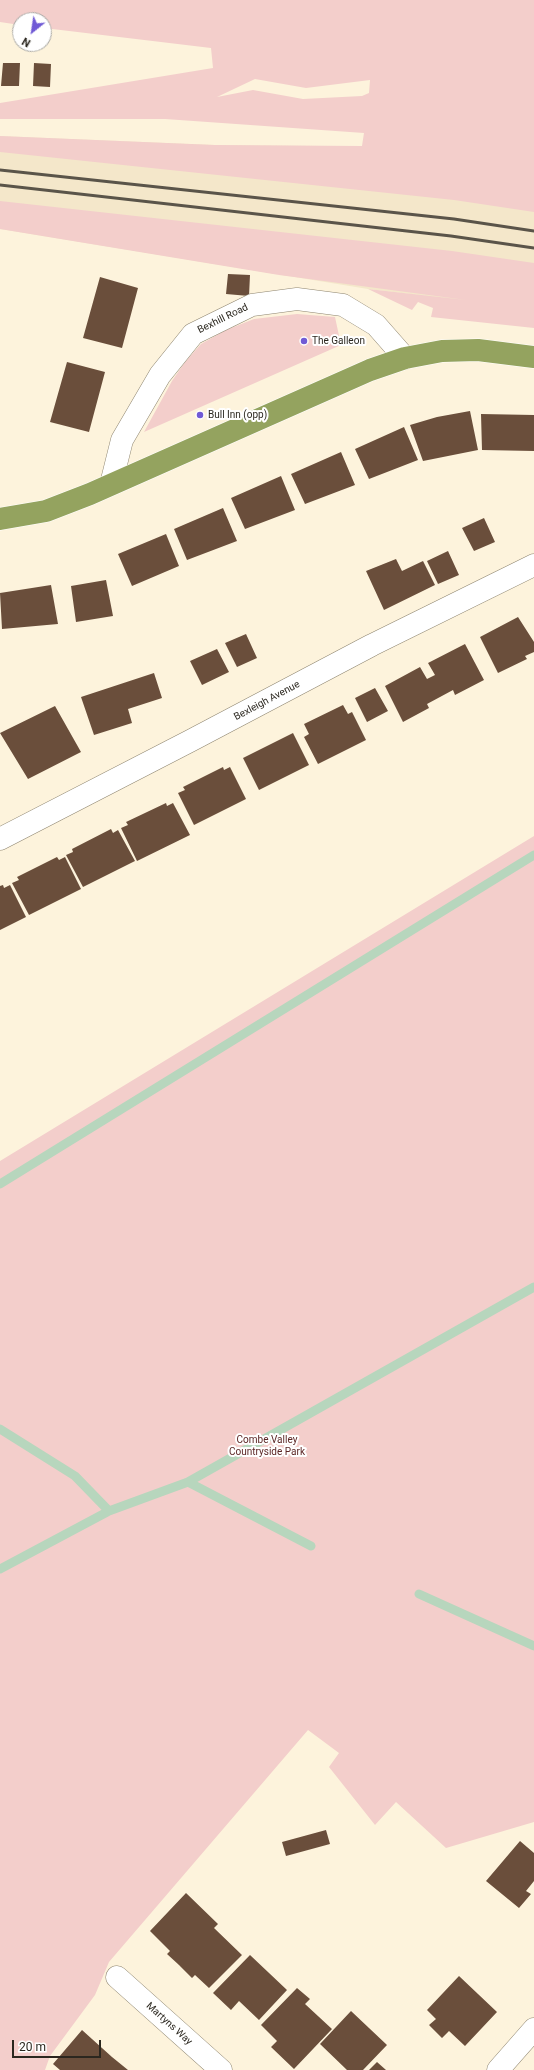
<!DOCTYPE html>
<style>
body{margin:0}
#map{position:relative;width:534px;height:2070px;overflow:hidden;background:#fdf3dc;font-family:Roboto,sans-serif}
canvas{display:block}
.north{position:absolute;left:12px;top:12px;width:40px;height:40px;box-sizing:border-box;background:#fff;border:1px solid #aaa9a5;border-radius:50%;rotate:210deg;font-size:11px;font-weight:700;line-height:16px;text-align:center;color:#2b271f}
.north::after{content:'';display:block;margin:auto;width:14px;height:18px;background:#705ad5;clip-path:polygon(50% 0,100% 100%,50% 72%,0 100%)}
.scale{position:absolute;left:12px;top:2040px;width:89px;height:18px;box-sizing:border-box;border:2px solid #2b271f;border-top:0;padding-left:5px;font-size:12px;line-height:14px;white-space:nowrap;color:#2b271f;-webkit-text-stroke:3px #fff;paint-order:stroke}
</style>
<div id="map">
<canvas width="534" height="2070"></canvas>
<div class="north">N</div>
<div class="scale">20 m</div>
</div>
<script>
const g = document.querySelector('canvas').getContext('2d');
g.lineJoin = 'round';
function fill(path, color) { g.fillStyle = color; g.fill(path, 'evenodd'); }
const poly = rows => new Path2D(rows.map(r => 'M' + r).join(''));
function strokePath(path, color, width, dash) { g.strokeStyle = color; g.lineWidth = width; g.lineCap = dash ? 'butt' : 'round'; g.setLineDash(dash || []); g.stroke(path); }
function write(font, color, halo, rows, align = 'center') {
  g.font = font + ' Roboto,sans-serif'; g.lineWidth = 4; g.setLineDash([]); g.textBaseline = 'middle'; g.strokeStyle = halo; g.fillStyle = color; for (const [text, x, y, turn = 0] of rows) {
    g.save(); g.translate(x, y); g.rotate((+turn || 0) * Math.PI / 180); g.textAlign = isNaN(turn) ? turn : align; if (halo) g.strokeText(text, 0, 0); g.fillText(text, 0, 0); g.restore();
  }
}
fill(poly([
 [0,136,215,145,534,148,534,309,368,289,0,229]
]), '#f4e7ca');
fill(poly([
 [0,0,534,0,534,212,454,200,0,152,0,136,215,145,362,146,364,133,165,119,0,119,0,103,213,68,211,48,44,28,44,20,20,20,20,25,0,22],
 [255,79,306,88,370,80,369,93,362,96,303,99,253,90,217,97],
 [0,201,452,251,534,263,534,328,431,317,433,308,418,302,412,310,368,289,466,300,279,275,0,229],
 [297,314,335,317,341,345,144,432,172,381,185,362,201,344,226,330,254,319],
 [534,836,534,1822,446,1848,396,1802,375,1825,329,1767,339,1753,308,1730,109,1962,95,1995,50,2056,45,2070,0,2070,0,1161]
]), '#f3cecb');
strokePath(poly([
 [0,1184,534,855],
 [0,1429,75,1476,109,1511],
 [188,1482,311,1546],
 [0,1569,109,1511,188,1482,534,1287],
 [419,1594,534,1646]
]), '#b7d6bd', 9);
fill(poly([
 [3,63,20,63,19,86,1,86],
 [34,63,51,64,50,87,33,86],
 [228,274,250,275,249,296,226,294],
 [100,277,138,288,122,348,83,338],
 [67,362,105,372,89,432,50,422],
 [470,411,478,450,423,461,410,425,437,417],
 [481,414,534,415,534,451,482,450],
 [404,427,418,460,369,479,355,449],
 [341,452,355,485,305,504,291,474],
 [281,476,295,510,245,529,231,498],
 [223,508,237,541,187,560,174,529],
 [484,518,495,542,474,551,462,528],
 [166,534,179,566,132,586,118,554],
 [448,551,459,575,438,584,427,561],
 [396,559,402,571,423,561,435,585,384,610,366,571],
 [106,580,113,616,76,622,71,586],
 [51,585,58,624,2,629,0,593],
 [518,617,534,642,534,652,525,656,527,659,498,673,480,637],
 [246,634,257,658,237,667,225,643],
 [465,644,484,680,455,695,453,690,427,704,429,708,403,722,385,686,420,667,427,679,435,675,428,663],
 [217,649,229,672,202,685,190,661],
 [154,673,162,698,128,709,132,723,94,735,81,697],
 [375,688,388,711,367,722,355,698],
 [343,705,348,714,352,712,366,740,318,764,304,737,309,734,304,724],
 [55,706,81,752,28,779,0,733],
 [293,733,309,765,259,790,243,758],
 [223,767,224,770,230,767,246,799,194,825,178,793,185,790,183,787],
 [166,803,167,806,173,803,190,835,137,861,121,828,128,825,126,822],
 [111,829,113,833,118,830,135,861,83,887,66,855,73,852,72,849],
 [57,857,59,860,65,857,81,889,29,915,12,883,19,880,17,877],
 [3,885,4,888,10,885,26,917,0,930,0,886],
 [326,1830,330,1844,286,1856,282,1842],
 [520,1841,534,1853,534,1881,526,1891,531,1894,519,1908,486,1881],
 [186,1893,218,1924,214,1928,242,1955,209,1988,195,1975,192,1978,179,1965,167,1954,170,1951,150,1931],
 [250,1955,287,1990,259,2020,239,2001,231,2010,213,1993],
 [459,1976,497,2012,465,2046,449,2031,442,2038,429,2025,436,2019,427,2010],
 [297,1988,310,1999,305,2004,332,2029,294,2069,271,2047,277,2041,261,2025],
 [351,2011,387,2045,363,2070,347,2070,320,2044],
 [82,2030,112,2057,128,2070,60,2070,53,2064],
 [377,2062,386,2070,369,2070]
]), '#6a4e3b');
const street = poly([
 [111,484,122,440,160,375,193,334,252,305,297,299,343,305,376,325,405,358],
 [0,839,190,741,372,645,534,565],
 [117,1977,221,2070],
 [498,2070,534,2029]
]);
const highway = poly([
 [0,519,46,511,90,494,370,370,405,358,442,351,478,350,534,357]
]);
strokePath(street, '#8d846f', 23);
strokePath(highway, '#fff', 23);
strokePath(street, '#fff', 22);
strokePath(highway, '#94a35f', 22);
strokePath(poly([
 [0,170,454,219,534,231],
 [0,185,451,236,534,248]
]), '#5a5449', 3);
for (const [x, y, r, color] of [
 [304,341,4,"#705ad5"],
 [200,415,4,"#705ad5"]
]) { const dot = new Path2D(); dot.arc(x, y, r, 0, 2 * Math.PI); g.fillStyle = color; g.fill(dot); strokePath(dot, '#fff', 1.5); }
write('10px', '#2b271f', '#fff', [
 ["Bexhill Road",223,319,-26],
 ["Bexleigh Avenue",267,701,-28],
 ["Martyns Way",169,2024,42]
]);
write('10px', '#2b271f', '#fff', [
 ["The Galleon",312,341],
 ["Bull Inn (opp)",208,415]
], 'left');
write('10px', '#5b2625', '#fff', [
 ["Combe Valley",267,1440],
 ["Countryside Park",267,1452]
]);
</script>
